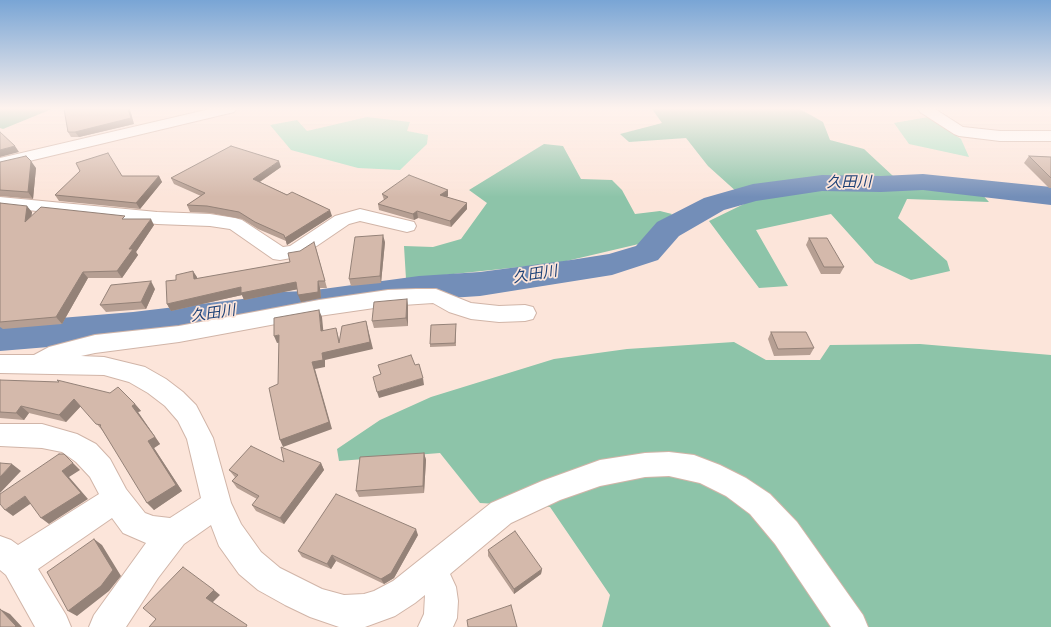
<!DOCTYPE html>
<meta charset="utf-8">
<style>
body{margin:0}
canvas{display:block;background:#fce5da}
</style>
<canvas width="1051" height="627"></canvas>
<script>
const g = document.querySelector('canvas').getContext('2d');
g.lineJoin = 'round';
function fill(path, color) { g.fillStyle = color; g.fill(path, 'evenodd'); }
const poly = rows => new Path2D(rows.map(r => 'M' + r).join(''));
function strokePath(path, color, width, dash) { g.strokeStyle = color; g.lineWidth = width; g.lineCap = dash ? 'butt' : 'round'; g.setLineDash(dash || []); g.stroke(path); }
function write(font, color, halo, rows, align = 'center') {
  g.font = font + ' "DM Sans","Noto Sans JP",sans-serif'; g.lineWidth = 3.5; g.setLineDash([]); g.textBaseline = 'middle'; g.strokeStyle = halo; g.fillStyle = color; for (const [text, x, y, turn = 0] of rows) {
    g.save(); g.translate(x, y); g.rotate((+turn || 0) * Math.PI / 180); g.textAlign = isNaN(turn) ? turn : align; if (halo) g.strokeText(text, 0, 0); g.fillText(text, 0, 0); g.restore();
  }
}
fill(poly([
 [367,117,410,122,407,131,428,135,427,144,400,170,358,168,291,150,270,125,297,120,307,131],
 [928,117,961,139,969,157,909,144,894,123]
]), '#afe2c8');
fill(poly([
 [0,109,52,109,3,129,0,128],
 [652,109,800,109,823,122,830,140,864,149,907,189,978,190,989,202,907,199,898,218,947,261,950,271,911,280,875,263,831,214,756,230,788,286,759,288,709,221,748,202,708,166,686,138,629,142,620,134,662,123],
 [544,144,563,146,581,179,612,180,622,190,635,214,660,211,672,214,643,243,558,263,406,279,404,246,433,247,461,239,487,203,469,190],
 [734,342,766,360,820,360,830,345,920,344,1051,355,1051,627,602,627,610,595,550,507,480,503,440,453,339,461,337,449,380,420,431,397,554,359,627,349]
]), '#8dc4a9');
fill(poly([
 [923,174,1051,187,1051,205,923,190,881,192,822,191,756,201,724,210,679,236,658,260,612,275,480,296,419,300,308,315,278,318,251,324,133,340,0,351,0,323,133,312,251,298,278,292,308,291,419,276,480,272,571,260,609,254,636,246,657,222,704,198,753,184,822,175,881,176,923,174]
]), '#738eb8');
const minor = poly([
 [210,109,236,109,234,112,0,168,0,158,210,109],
 [918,109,935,109,963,127,1000,131,1051,131,1051,141,1000,141,959,136,954,134,920,112,918,109],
 [0,197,157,212,210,214,235,218,242,220,283,247,290,246,335,216,360,209,414,222,416,226,414,230,407,232,360,221,349,224,302,256,280,260,273,259,230,229,210,226,157,224,0,207,0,197],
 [416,289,436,289,471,303,499,306,525,305,533,307,536,313,533,319,525,321,499,322,471,319,449,312,433,303,388,306,319,316,179,342,95,353,81,356,104,357,145,367,166,379,183,392,196,405,213,438,231,503,241,524,261,552,280,568,322,589,344,595,364,594,374,591,393,581,491,503,542,481,600,460,645,453,669,452,694,455,720,465,746,478,770,494,797,522,863,615,868,627,831,627,775,544,750,514,726,496,700,483,669,476,645,477,600,486,560,500,511,523,450,574,456,587,458,601,457,618,453,627,418,627,424,614,425,595,415,603,395,616,365,627,339,627,310,617,285,605,258,590,239,574,219,546,211,525,184,544,158,578,126,627,89,627,94,615,146,543,123,533,112,518,38,569,66,615,71,627,35,627,6,575,0,570,0,536,11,540,18,545,99,494,90,477,76,462,62,452,42,448,0,446,0,424,42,424,77,434,96,444,110,459,126,489,145,513,153,516,170,518,201,498,187,439,178,421,165,406,148,393,129,382,104,375,0,373,0,355,34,355,49,347,95,335,179,326,319,300,388,290,416,289]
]);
strokePath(minor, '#d1b5a8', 2);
fill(minor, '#fff');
fill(poly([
 [134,124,79,137,71,137,68,132],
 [1029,156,1051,157,1051,188,1049,188,1024,163],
 [0,162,36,168,33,199,0,196],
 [281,167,260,182,332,216,287,245,286,241,258,229,242,219,210,213,190,212,187,205,201,196,174,184,171,178],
 [122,176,159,176,162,182,140,209,59,201,55,195],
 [448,190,448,196,447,197,467,209,451,227,418,218,414,220,379,210,378,204,384,200,382,194],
 [0,203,32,212,31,216,126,219,154,225,136,252,138,255,122,278,88,278,62,324,3,329,0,327],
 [809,238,844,267,840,274,821,274,806,245],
 [385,242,381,283,351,286,349,279],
 [316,248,327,288,320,288,321,298,301,302,297,289,244,300,242,295,171,311,167,304,176,280,193,271,197,279,290,262],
 [155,289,146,309,106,312,100,305],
 [407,299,408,306,408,326,374,328,372,321],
 [456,328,456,346,430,347,430,344],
 [771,332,814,348,810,355,774,356,768,339],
 [0,380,135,404,141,411,138,412,160,444,154,448,182,491,154,510,102,430,81,406,66,422,29,413,24,420,0,418],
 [424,453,426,460,424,493,359,497,356,491],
 [284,462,321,463,324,470,284,524,256,511,252,505,257,499,237,488,232,481,235,477,234,476,229,470],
 [418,535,394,578,384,584,336,561,331,569,302,557,298,551],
 [488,550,542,569,541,574,514,594,488,556]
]), '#b69f93');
fill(poly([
 [128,109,130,109,134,124,79,137,75,132],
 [15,146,19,152,0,157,0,150],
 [31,161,36,168,33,199,28,192],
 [279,161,281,167,255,185,253,179],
 [159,176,162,182,140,209,136,203],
 [448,190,448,196,441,202,440,195],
 [467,203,467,209,451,227,450,221],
 [27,206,32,212,30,228,25,222],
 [330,210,332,216,287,245,285,238],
 [417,211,418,218,414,220,413,214],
 [151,219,154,225,136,252,138,255,122,278,117,271,129,249],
 [383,235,385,242,381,283,380,276],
 [193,271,197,277,197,286,194,279],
 [83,272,88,278,62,324,56,317],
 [151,281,155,289,146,309,141,302],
 [318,281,320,288,321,298,301,302,298,295],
 [296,282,299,289,244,300,242,295,171,311,167,304,241,287],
 [407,299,408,306,408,326,406,318],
 [319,310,322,317,324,338,321,331],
 [366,321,373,349,325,360,325,367,315,369,332,429,283,447,280,440,312,362,322,353,339,343,336,328,338,335,341,349],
 [279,335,283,342,277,343,274,336],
 [423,378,424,385,379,398,377,392],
 [74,399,81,406,66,422,59,415],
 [135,404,141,411,138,412,160,444,154,448,182,491,154,510,147,503,132,406],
 [21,406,29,413,24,420,16,413],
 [424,453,426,460,424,493,423,486],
 [64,454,80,470,69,477,88,499,49,524,41,518,62,471],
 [321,463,324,470,284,524,280,518],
 [12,464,21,471,0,493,0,477],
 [25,496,33,502,13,516,5,510],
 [416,529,418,535,394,578,384,584,381,579],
 [94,539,102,545,121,576,109,591,77,616,68,611],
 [332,555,336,561,331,569,327,564],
 [542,569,541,574,514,594,514,589],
 [214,590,220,595,212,603,206,598],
 [0,609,10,614,22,627,15,627]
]), '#948278');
const building = poly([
 [64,109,128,109,131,118,75,132,68,132,64,109],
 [0,132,15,146,0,150,0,132],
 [231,146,279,161,253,179,287,195,292,192,330,210,285,238,284,235,255,222,239,212,207,206,187,205,205,193,171,178,231,146],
 [108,153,122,176,159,176,136,203,55,195,80,171,76,163,108,153],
 [26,156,31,161,28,192,0,190,0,162,26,156],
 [1029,156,1051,157,1051,178,1029,156],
 [409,175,448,190,440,195,467,203,450,221,417,211,413,214,378,204,388,197,382,194,409,175],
 [0,203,27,206,25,222,41,207,125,216,122,219,151,219,129,249,133,249,117,271,83,272,56,317,0,322,0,203],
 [383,235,380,276,349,279,355,237,383,235],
 [809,238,827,238,844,267,824,267,809,238],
 [314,242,325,281,318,281,318,292,298,295,296,282,241,293,241,287,167,304,166,281,176,280,176,275,193,271,194,279,290,262,288,253,300,251,314,242],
 [151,281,141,302,100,305,111,285,151,281],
 [407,299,406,318,372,321,374,302,407,299],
 [319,310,321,331,336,328,339,343,342,326,366,321,370,342,322,353,323,360,312,362,329,422,280,440,269,388,278,384,279,335,274,336,274,318,319,310],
 [456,324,455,343,430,344,431,325,456,324],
 [771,332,806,332,814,348,778,349,771,332],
 [411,355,415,365,419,364,423,378,377,392,373,377,381,374,378,365,411,355],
 [0,380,59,382,57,380,110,393,118,387,135,404,132,406,155,437,148,441,176,485,147,503,100,426,101,425,96,424,74,399,59,415,21,406,16,413,0,412,0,380],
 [251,446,284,462,281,447,321,463,280,518,252,505,259,496,232,481,238,475,229,470,251,446],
 [424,453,423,486,356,491,360,457,424,453],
 [59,454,64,454,73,463,62,471,81,493,41,518,25,496,5,510,0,504,0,494,59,454],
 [0,463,12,464,0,477,0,463],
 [336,494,416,529,391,573,381,579,332,555,327,564,298,551,336,494],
 [515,531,542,569,514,589,488,550,515,531],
 [94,539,113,570,101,586,68,611,47,572,94,539],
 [183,567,214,590,206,598,247,625,246,627,149,627,156,619,143,608,183,567],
 [511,605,517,627,468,627,467,620,511,605],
 [0,609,16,626,15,627,0,627,0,609]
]);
fill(building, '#d4b9ab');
strokePath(building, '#948278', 1);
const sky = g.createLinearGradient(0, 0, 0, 197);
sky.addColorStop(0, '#79a5d5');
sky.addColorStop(0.55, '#fef3ee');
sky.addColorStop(1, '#fef3ee00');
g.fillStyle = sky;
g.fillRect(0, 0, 1051, 197);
write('italic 15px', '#1e4277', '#fce5da', [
 ["久田川",849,183,-1],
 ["久田川",535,275,-9],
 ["久田川",213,314,-8]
]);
</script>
